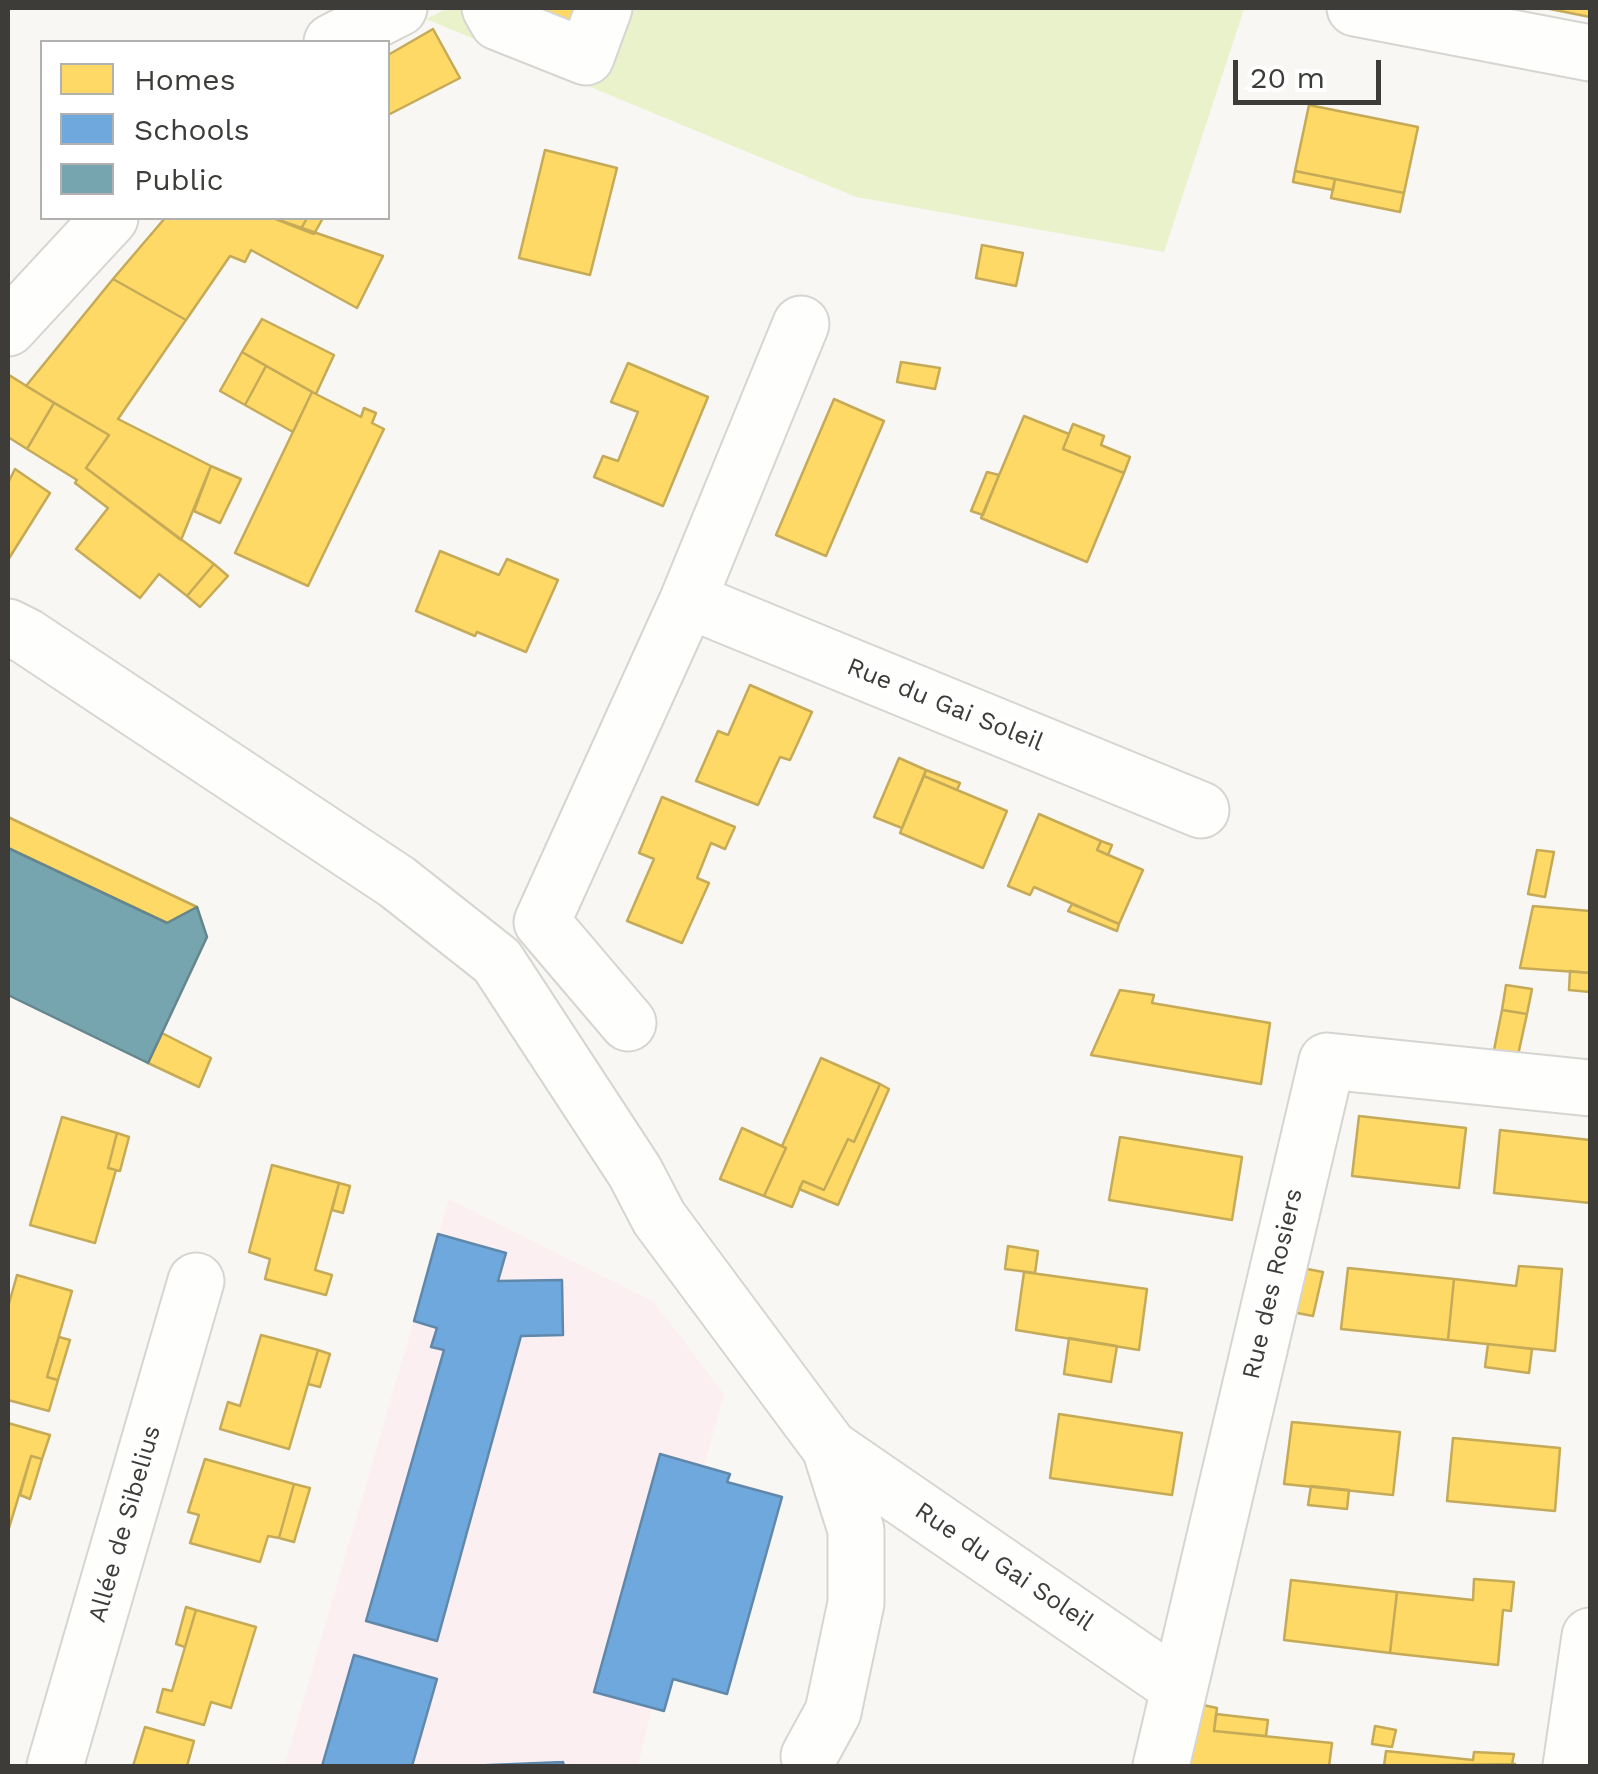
<!DOCTYPE html>
<meta charset="utf-8">
<style>
body{margin:0}
#map{position:relative;width:1598px;height:1774px;overflow:hidden;background:#f9f7f4;font-family:"Work Sans",sans-serif}
canvas{display:block}
.frame{position:absolute;inset:0;border:10px solid #3d3c39;pointer-events:none}
.legend{position:absolute;left:40px;top:40px;width:350px;height:180px;box-sizing:border-box;background:#fff;border:2px solid #b1b1b0;margin:0;padding:12px 18px;list-style:none;font-size:30px;color:#3d3c39}
.legend li{display:flex;align-items:center;gap:20px;height:50px}
.legend b{width:50px;border:2px solid #b1b1b0}
.scale{position:absolute;left:1233px;top:60px;width:148px;height:45px;box-sizing:border-box;border:5px solid #3d3c39;border-top:0;padding-left:12px;font-size:30px;line-height:35px;white-space:nowrap;color:#3d3c39;-webkit-text-stroke:8px #fff;paint-order:stroke}
</style>
<div id="map">
<canvas width="1598" height="1774"></canvas>
<div class="frame"></div>
<ul class="legend">
<li><b style="height:28px;background:#ffd966"></b>Homes</li>
<li><b style="height:28px;background:#6fa8dc"></b>Schools</li>
<li><b style="height:28px;background:#76a5af"></b>Public</li>
</ul>
<div class="scale">20 m</div>
</div>
<script>
const g = document.querySelector('canvas').getContext('2d');
g.lineJoin = 'round';
function fill(path, color) { g.fillStyle = color; g.fill(path, 'evenodd'); }
const poly = rows => new Path2D(rows.map(r => 'M' + r).join(''));
function strokePath(path, color, width, dash) { g.strokeStyle = color; g.lineWidth = width; g.lineCap = dash ? 'butt' : 'round'; g.setLineDash(dash || []); g.stroke(path); }
function write(font, color, halo, rows, align = 'center') {
  g.font = font + ' "Work Sans",sans-serif'; g.lineWidth = 10; g.setLineDash([]); g.textBaseline = 'middle'; g.strokeStyle = halo; g.fillStyle = color; for (const [text, x, y, turn = 0] of rows) {
    g.save(); g.translate(x, y); g.rotate((+turn || 0) * Math.PI / 180); g.textAlign = isNaN(turn) ? turn : align; if (halo) g.strokeText(text, 0, 0); g.fillText(text, 0, 0); g.restore();
  }
}
fill(poly([
 [449,1199,654,1302,724,1394,704,1466,730,1474,728,1482,782,1497,727,1694,673,1679,664,1711,652,1709,638,1766,284,1766]
]), '#fbeff2');
fill(poly([
 [448,8,1239,8,1244,9,1164,252,856,197,426,19]
]), '#eaf2cb');
const homes = poly([
 [534,8,575,8,568,25,534,8],
 [1545,8,1590,8,1590,17,1545,8],
 [433,29,460,78,388,115,388,55,433,29],
 [1309,105,1418,127,1404,193,1295,171,1309,105],
 [545,150,617,168,590,275,519,258,545,150],
 [1295,171,1335,179,1333,190,1293,182,1295,171],
 [1335,179,1404,193,1400,212,1331,198,1335,179],
 [165,218,273,218,383,256,357,308,251,250,245,262,230,256,186,320,113,279,165,218],
 [273,218,307,218,301,229,273,218],
 [307,218,323,218,314,234,301,229,307,218],
 [982,245,1023,253,1016,286,976,278,982,245],
 [113,279,186,320,118,419,211,466,181,540,86,468,109,435,26,386,113,279],
 [262,319,334,355,316,394,242,352,262,319],
 [242,352,266,366,245,405,220,391,242,352],
 [901,362,940,368,935,389,897,382,901,362],
 [628,363,708,397,663,506,594,477,603,456,618,461,638,412,611,402,628,363],
 [266,366,312,392,293,432,245,405,266,366],
 [9,375,54,403,27,449,8,437,9,375],
 [312,392,361,417,364,408,376,413,372,423,384,429,308,586,235,553,312,392],
 [834,399,884,421,826,556,776,535,834,399],
 [54,403,109,435,86,468,214,564,187,596,159,574,140,598,76,549,108,508,75,483,77,480,27,449,54,403],
 [1024,416,1069,434,1063,449,1124,473,1087,562,981,518,1024,416],
 [1073,424,1104,436,1101,445,1130,457,1124,473,1063,449,1073,424],
 [211,466,241,479,220,523,194,511,211,466],
 [15,469,50,493,8,560,8,483,15,469],
 [987,472,999,475,983,515,971,511,987,472],
 [440,551,499,575,507,559,558,580,526,652,477,632,475,636,416,611,440,551],
 [214,564,228,576,200,607,187,596,214,564],
 [750,685,812,712,790,760,780,757,758,805,696,781,718,731,728,735,750,685],
 [899,758,926,770,902,828,874,817,899,758],
 [926,770,960,783,957,790,924,776,926,770],
 [924,776,1007,811,983,868,900,833,924,776],
 [662,797,735,827,725,849,711,843,697,878,709,883,682,943,627,921,654,859,639,853,662,797],
 [1039,814,1101,841,1097,850,1143,870,1119,924,1034,887,1030,895,1008,886,1039,814],
 [8,817,197,907,167,923,8,848,8,817],
 [1101,841,1112,845,1108,855,1097,850,1101,841],
 [1537,850,1554,852,1545,897,1528,894,1537,850],
 [1072,904,1119,924,1117,931,1068,911,1072,904],
 [1533,906,1590,911,1590,973,1520,968,1533,906],
 [1570,971,1590,973,1590,992,1569,990,1570,971],
 [1506,985,1532,989,1527,1014,1502,1010,1506,985],
 [1120,990,1154,995,1152,1003,1270,1023,1261,1084,1091,1055,1120,990],
 [1502,1010,1527,1014,1518,1055,1494,1050,1502,1010],
 [162,1033,211,1058,199,1087,148,1063,162,1033],
 [821,1058,880,1084,854,1142,848,1139,824,1190,803,1181,792,1207,764,1196,786,1148,782,1146,821,1058],
 [880,1084,889,1089,838,1205,799,1189,803,1181,824,1190,848,1139,854,1142,880,1084],
 [1359,1116,1466,1128,1459,1188,1352,1176,1359,1116],
 [62,1117,117,1133,108,1168,116,1170,95,1243,30,1225,62,1117],
 [742,1128,786,1148,764,1196,720,1179,742,1128],
 [1500,1130,1590,1140,1590,1203,1494,1193,1500,1130],
 [117,1133,129,1137,120,1171,108,1168,117,1133],
 [1120,1137,1242,1157,1232,1220,1109,1200,1120,1137],
 [272,1165,339,1183,315,1270,332,1275,326,1295,265,1279,270,1259,249,1252,272,1165],
 [339,1183,350,1186,343,1213,332,1210,339,1183],
 [1008,1246,1038,1251,1035,1273,1005,1269,1008,1246],
 [1519,1266,1562,1269,1555,1351,1448,1340,1454,1279,1516,1286,1519,1266],
 [1302,1268,1323,1272,1313,1316,1292,1312,1302,1268],
 [1348,1268,1454,1279,1448,1340,1341,1329,1348,1268],
 [1024,1272,1147,1289,1139,1350,1016,1330,1024,1272],
 [17,1275,72,1291,47,1377,58,1380,49,1411,8,1400,8,1307,17,1275],
 [261,1335,318,1350,289,1449,220,1429,228,1402,240,1406,261,1335],
 [59,1337,70,1340,58,1380,47,1377,59,1337],
 [1069,1338,1117,1346,1111,1382,1064,1374,1069,1338],
 [1488,1344,1532,1349,1529,1373,1485,1367,1488,1344],
 [318,1350,330,1354,320,1387,308,1384,318,1350],
 [1059,1414,1182,1433,1172,1495,1050,1478,1059,1414],
 [1292,1422,1400,1432,1393,1495,1284,1484,1292,1422],
 [8,1423,50,1435,42,1459,31,1456,9,1528,8,1423],
 [1453,1438,1560,1448,1555,1511,1447,1501,1453,1438],
 [31,1456,42,1459,30,1499,20,1495,31,1456],
 [205,1459,294,1484,279,1538,268,1536,260,1562,190,1543,199,1515,188,1512,205,1459],
 [294,1484,310,1488,294,1542,279,1538,294,1484],
 [1311,1486,1349,1490,1347,1509,1308,1505,1311,1486],
 [1474,1579,1514,1582,1511,1611,1503,1610,1498,1665,1390,1653,1397,1592,1473,1600,1474,1579],
 [1291,1580,1397,1592,1390,1653,1284,1640,1291,1580],
 [186,1607,196,1610,185,1647,176,1644,186,1607],
 [196,1610,256,1627,231,1708,211,1702,204,1725,157,1712,163,1689,172,1691,196,1610],
 [1203,1705,1217,1708,1214,1731,1332,1743,1329,1766,1189,1766,1203,1705],
 [1216,1714,1268,1720,1266,1736,1214,1731,1216,1714],
 [1375,1726,1396,1730,1392,1747,1372,1744,1375,1726],
 [145,1727,194,1741,187,1766,133,1766,145,1727],
 [1386,1751,1473,1760,1474,1752,1514,1754,1512,1764,1515,1764,1384,1766,1386,1751]
]);
fill(homes, '#ffd966');
strokePath(homes, '#c5aa58', 2.5);
const schools = poly([
 [438,1234,506,1253,498,1281,562,1280,563,1335,521,1336,437,1641,366,1621,444,1350,431,1347,437,1328,414,1321,438,1234],
 [660,1454,730,1474,727,1482,782,1497,727,1694,673,1679,664,1711,594,1692,660,1454],
 [354,1655,437,1679,412,1766,322,1766,354,1655],
 [563,1762,564,1766,466,1766,563,1762]
]);
fill(schools, '#6fa8dc');
strokePath(schools, '#6088ab', 2.5);
const public = poly([
 [8,848,167,923,197,907,207,937,148,1063,8,995,8,848]
]);
fill(public, '#76a5af');
strokePath(public, '#65868c', 2.5);
const minor = poly([
 [490,8,498,22,586,57,604,8],
 [1355,8,1590,53],
 [332,42,399,8],
 [8,328,110,218],
 [688,600,801,324],
 [8,627,26,636,397,882,497,961,635,1172,659,1218,830,1448,856,1530,856,1603,833,1712,809,1756],
 [628,1023,542,922,688,600,1201,810],
 [830,1448,1178,1687],
 [55,1766,196,1281],
 [1161,1766,1327,1061,1590,1088],
 [1571,1766,1590,1636]
]);
strokePath(minor, '#d6d5d2', 59);
strokePath(minor, '#fefefd', 55);
write('25px', '#3d3c39', '#fff', [
 ["Rue du Gai Soleil",945,705,22],
 ["Rue des Rosiers",1273,1284,-77],
 ["Allée de Sibelius",125,1524,-74],
 ["Rue du Gai Soleil",1004,1567,34]
]);
</script>
